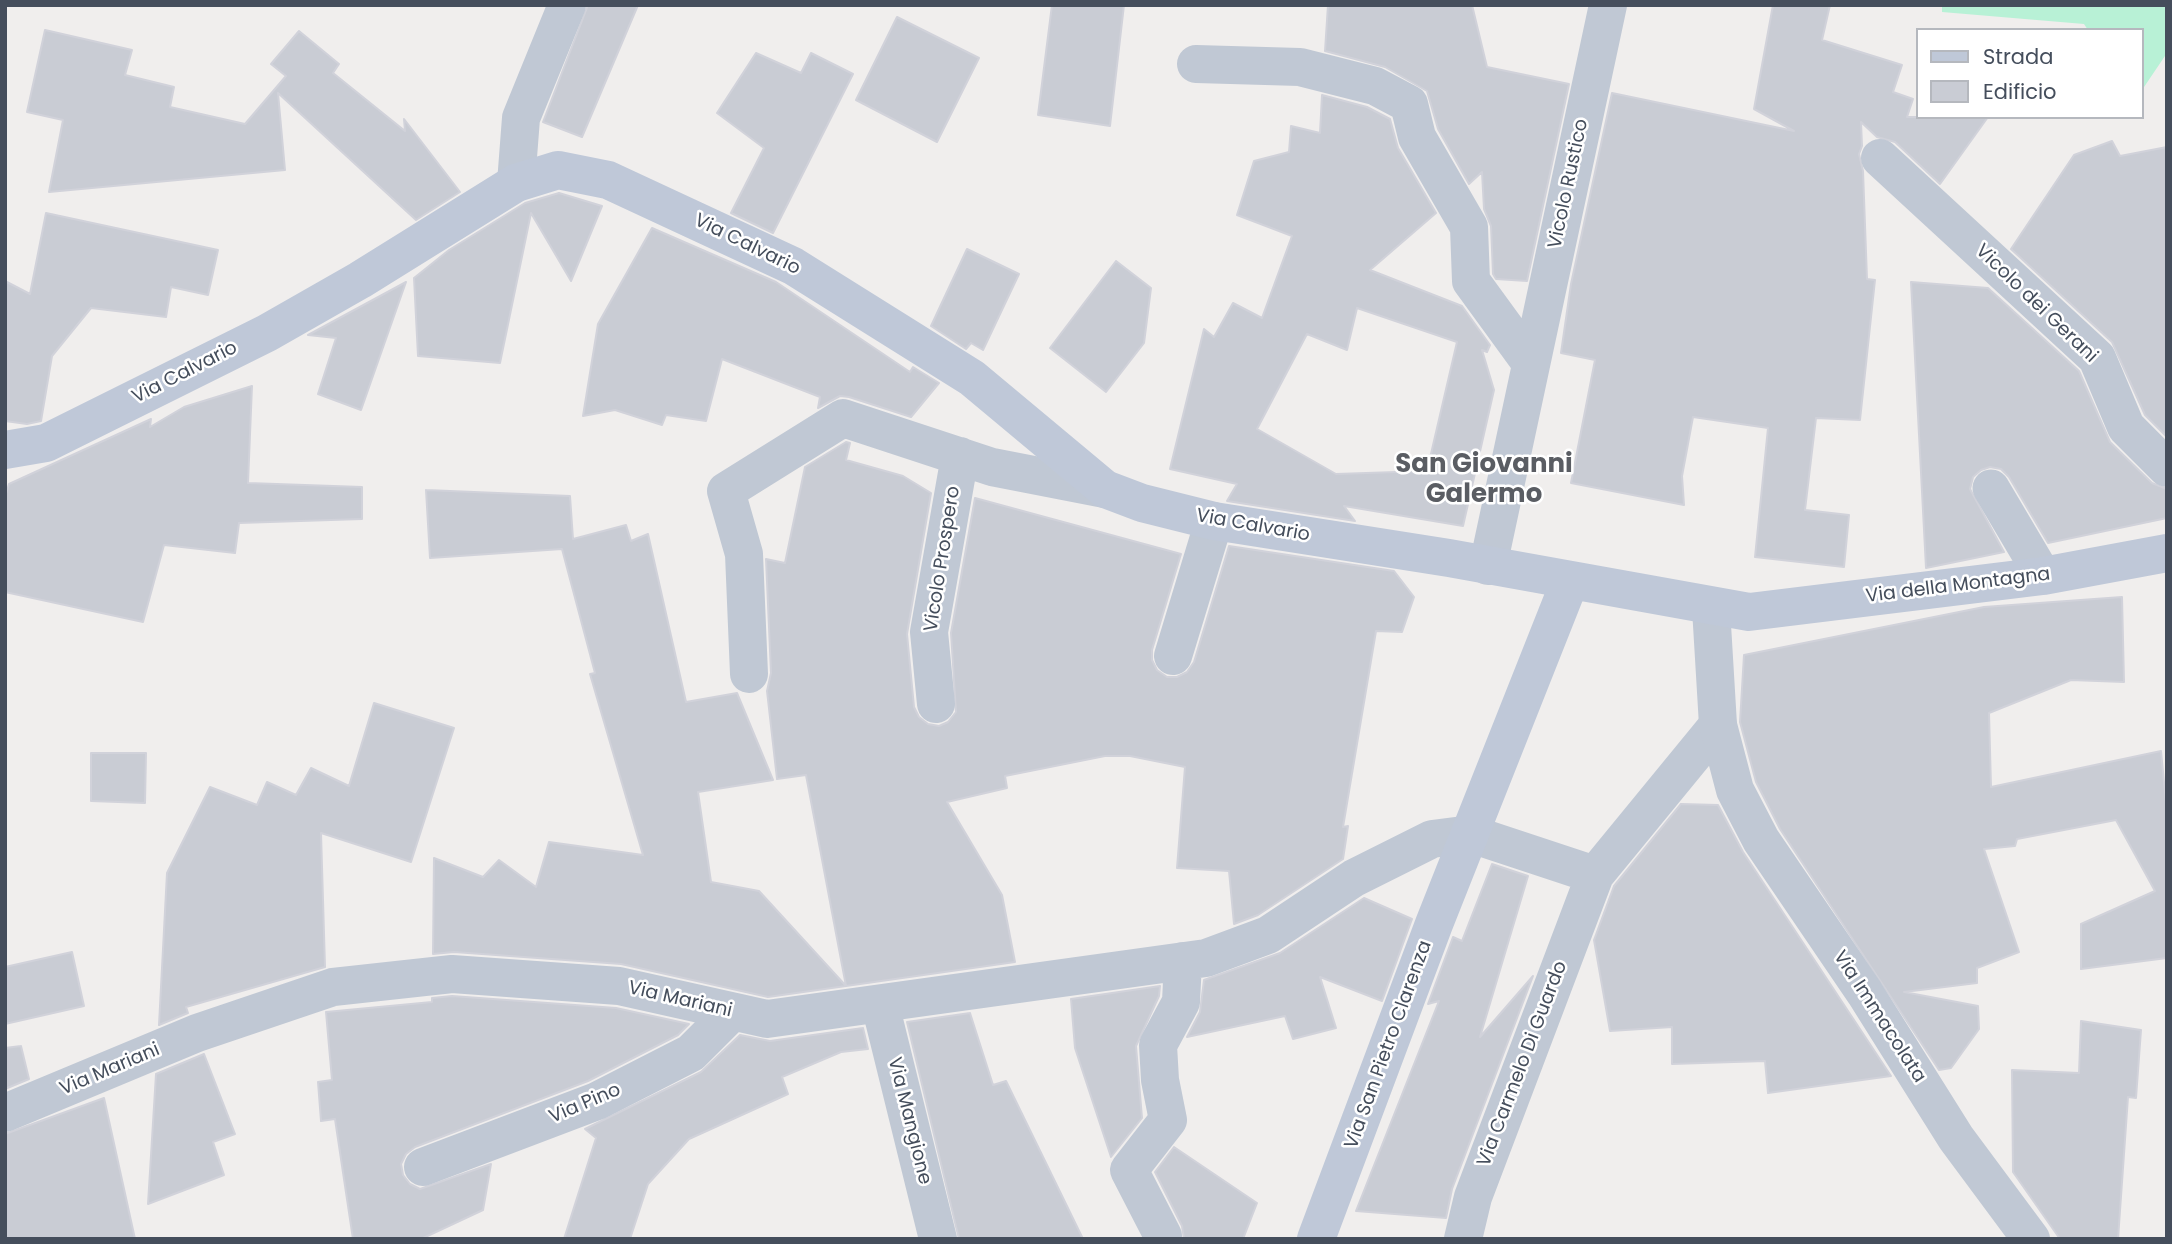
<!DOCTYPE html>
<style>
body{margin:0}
#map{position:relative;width:2172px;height:1244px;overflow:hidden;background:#f0eeed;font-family:Poppins,sans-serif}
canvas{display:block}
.frame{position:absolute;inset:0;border:7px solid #454e5c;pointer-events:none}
.legend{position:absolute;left:1916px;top:28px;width:228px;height:91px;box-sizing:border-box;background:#fff;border:2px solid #b5b8be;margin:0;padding:9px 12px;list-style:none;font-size:21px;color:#454e5c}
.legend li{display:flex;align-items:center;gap:14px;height:35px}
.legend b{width:35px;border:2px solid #b5b8be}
</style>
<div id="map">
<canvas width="2172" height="1244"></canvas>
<div class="frame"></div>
<ul class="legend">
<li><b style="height:9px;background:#bfc8d8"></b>Strada</li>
<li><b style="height:19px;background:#c9ccd4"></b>Edificio</li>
</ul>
</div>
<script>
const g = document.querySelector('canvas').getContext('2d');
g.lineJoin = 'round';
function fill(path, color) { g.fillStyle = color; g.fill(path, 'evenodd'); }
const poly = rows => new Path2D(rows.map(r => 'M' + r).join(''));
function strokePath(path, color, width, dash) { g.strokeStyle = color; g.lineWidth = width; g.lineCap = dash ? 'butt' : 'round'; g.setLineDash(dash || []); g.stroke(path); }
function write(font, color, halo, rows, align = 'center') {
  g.font = font + ' Poppins,sans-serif'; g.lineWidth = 5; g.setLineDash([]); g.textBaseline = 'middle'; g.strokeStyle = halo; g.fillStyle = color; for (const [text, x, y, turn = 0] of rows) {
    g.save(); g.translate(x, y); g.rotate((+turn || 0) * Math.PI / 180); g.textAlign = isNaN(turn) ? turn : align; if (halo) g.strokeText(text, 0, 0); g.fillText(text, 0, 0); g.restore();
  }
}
fill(poly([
 [1942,5,2167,5,2167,53,2142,90,2142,30,2088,30,2084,24,1942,12]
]), '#b8f1d6');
const building = poly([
 [588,5,638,5,582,137,543,122,588,5],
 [1052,5,1124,5,1110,126,1038,115,1052,5],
 [1328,5,1472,5,1487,67,1569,84,1527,281,1496,279,1493,274,1491,226,1484,209,1482,172,1469,184,1438,129,1427,91,1385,67,1325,51,1328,5],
 [1773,5,1830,5,1822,40,1902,65,1893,92,1913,99,1907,117,1988,117,1940,184,1895,142,1877,137,1861,122,1862,146,1859,154,1863,171,1867,279,1875,280,1860,420,1816,418,1805,510,1849,515,1844,567,1755,557,1768,428,1693,417,1682,476,1684,505,1571,483,1595,360,1561,353,1571,284,1612,93,1794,131,1754,109,1773,5],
 [897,17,979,58,937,142,856,100,897,17],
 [45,30,132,50,125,75,174,87,170,107,245,124,286,76,271,64,299,31,339,64,333,73,405,131,404,119,460,192,416,220,278,93,285,170,49,192,63,120,27,112,45,30],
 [756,53,801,73,811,53,853,74,773,233,731,213,764,148,717,113,756,53],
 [1322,95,1367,107,1390,119,1398,148,1436,213,1370,270,1462,306,1490,345,1487,352,1482,350,1494,390,1463,526,1344,506,1355,521,1227,501,1237,484,1170,469,1204,329,1214,337,1233,303,1262,318,1292,236,1237,215,1254,161,1289,152,1291,126,1320,133,1322,95],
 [1357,308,1457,342,1427,471,1336,474,1257,429,1307,334,1347,350,1357,308],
 [2112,141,2120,156,2167,147,2167,437,2145,415,2112,342,2011,249,2074,155,2112,141],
 [559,193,602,206,571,281,531,213,500,363,418,356,414,278,449,250,525,203,559,193],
 [46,213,218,250,208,295,171,287,166,317,91,308,52,356,41,421,27,424,5,421,5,281,30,294,46,213],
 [652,228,776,282,910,372,913,367,939,383,911,417,849,397,840,396,818,408,820,397,722,359,706,421,666,415,662,425,615,410,583,416,598,324,652,228],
 [967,249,1019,274,983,350,971,343,966,349,931,326,967,249],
 [1116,261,1151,288,1144,343,1106,392,1050,348,1116,261],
 [406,282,361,410,318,394,336,338,308,335,406,282],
 [1911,282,1988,288,2079,371,2110,442,2152,483,2167,489,2167,518,2048,543,2009,477,2001,469,1990,467,1981,470,1973,477,1970,489,2004,552,1926,568,1911,282],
 [252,386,248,483,362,487,362,519,239,523,235,553,164,545,143,622,5,592,5,497,9,484,151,419,150,427,184,407,252,386],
 [846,442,850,443,846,460,903,476,931,493,907,634,914,707,919,717,928,724,939,726,948,722,956,712,951,633,975,498,1181,554,1152,650,1152,660,1157,670,1167,677,1177,677,1187,672,1194,662,1229,546,1394,571,1414,597,1402,632,1376,631,1343,827,1348,826,1343,859,1258,915,1234,924,1229,871,1177,868,1185,767,1130,756,1105,756,1005,776,1007,788,947,802,1002,895,1015,962,846,986,806,775,777,779,767,691,771,673,766,559,785,563,805,467,846,442],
 [426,490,570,496,573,539,626,525,631,541,648,534,686,702,737,693,773,780,698,792,711,882,759,891,846,986,768,997,621,964,454,952,433,954,434,858,483,877,499,860,536,887,549,842,643,855,590,674,595,673,562,549,430,558,426,490],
 [2122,597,2124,682,2071,680,1989,713,1991,787,2161,751,2167,813,2167,958,2081,969,2081,924,2155,891,2116,820,2017,839,2015,846,1984,849,2019,952,1977,968,1977,983,1904,992,1978,1006,1979,1029,1951,1068,1939,1070,1780,829,1756,782,1740,722,1744,655,1984,607,2122,597],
 [374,703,454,728,411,862,321,833,325,967,186,1007,188,1013,159,1025,167,873,210,787,257,805,267,782,296,795,311,768,349,786,374,703],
 [91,753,146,753,145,803,91,801,91,753],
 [1681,804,1718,805,1743,852,1891,1076,1768,1093,1765,1061,1672,1064,1672,1027,1610,1031,1594,940,1614,886,1681,804],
 [1492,864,1528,876,1480,1037,1533,976,1452,1189,1446,1218,1356,1211,1439,1001,1428,1004,1453,937,1462,941,1492,864],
 [1364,898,1412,919,1382,1001,1320,977,1336,1028,1293,1039,1285,1016,1187,1037,1200,1012,1204,980,1280,953,1364,898],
 [72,952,84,1006,5,1024,5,967,72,952],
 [1160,986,1159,996,1136,1046,1142,1118,1111,1157,1075,1048,1071,999,1160,986],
 [452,996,616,1008,689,1024,678,1035,588,1081,415,1147,406,1154,401,1164,403,1175,410,1184,420,1189,491,1164,483,1210,421,1239,353,1239,335,1119,321,1121,318,1082,332,1080,326,1012,432,1002,432,998,452,996],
 [970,1013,993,1085,1006,1081,1083,1239,959,1239,907,1022,970,1013],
 [2081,1021,2141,1030,2136,1098,2128,1097,2118,1239,2060,1239,2013,1172,2012,1070,2079,1073,2081,1021],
 [863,1028,868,1049,841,1052,782,1077,788,1094,689,1139,648,1184,630,1239,564,1239,596,1138,585,1129,701,1072,740,1035,770,1041,863,1028],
 [21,1046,29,1079,5,1089,5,1048,21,1046],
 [204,1054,235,1134,213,1142,224,1175,148,1204,156,1074,204,1054],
 [104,1098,135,1239,5,1239,5,1134,104,1098],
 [1174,1147,1257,1203,1243,1239,1184,1239,1182,1226,1155,1172,1174,1147]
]);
fill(building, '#c9ccd4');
strokePath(building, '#d1d2da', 2);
strokePath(poly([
 [1991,488,2043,576]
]), '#c0c8d4', 37);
strokePath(poly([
 [1196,64,1300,67,1375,86,1409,104,1417,137,1469,227,1471,281,1530,362],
 [1880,158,2097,358,2126,427,2167,468],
 [516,183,521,118,567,5],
 [1488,566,1608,5],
 [1173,656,1214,521],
 [749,674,744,554,726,491,843,418,992,467,1105,489],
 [936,704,929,632,960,456],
 [880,1004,938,1239],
 [5,1113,197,1033,333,987,452,974,619,986,767,1019,1206,958,1268,935,1354,878,1432,839,1471,834,1595,875],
 [423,1167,597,1101,691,1053,732,1012],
 [1163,1236,1129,1170,1168,1120,1160,1080,1158,1045,1181,1002,1183,961],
 [1463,1239,1473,1197,1595,875,1718,725]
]), '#c0c8d4', 38);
strokePath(poly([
 [1711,608,1718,725,1735,790,1761,840,1865,993,1956,1138,2031,1239]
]), '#c0c8d4', 38);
strokePath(poly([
 [5,450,46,443,267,333,360,280,516,183,558,170,608,180,793,266,972,378,1105,489,1142,503,1214,521,1449,558,1749,612,2043,576,2167,553],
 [1316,1239,1434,924,1570,581]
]), '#bfc8d8', 38);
write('19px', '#454e5c', '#fff', [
 ["Vicolo Rustico",1569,184,-78],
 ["Via Calvario",747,245,26],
 ["Vicolo dei Gerani",2036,304,44],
 ["Via Calvario",185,373,-27],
 ["Via Calvario",1253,526,10],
 ["Vicolo Prospero",943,559,-81],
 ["Via della Montagna",1958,586,-7],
 ["Via Mariani",680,1000,13],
 ["Via Immacolata",1879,1017,57],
 ["Via San Pietro Clarenza",1389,1045,-70],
 ["Via Carmelo Di Guardo",1523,1064,-69],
 ["Via Mariani",110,1070,-23],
 ["Via Pino",585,1104,-23],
 ["Via Mangione",909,1121,76]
]);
write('bold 26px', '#5a5d63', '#fff', [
 ["San Giovanni",1484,465],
 ["Galermo",1484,495]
]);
</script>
